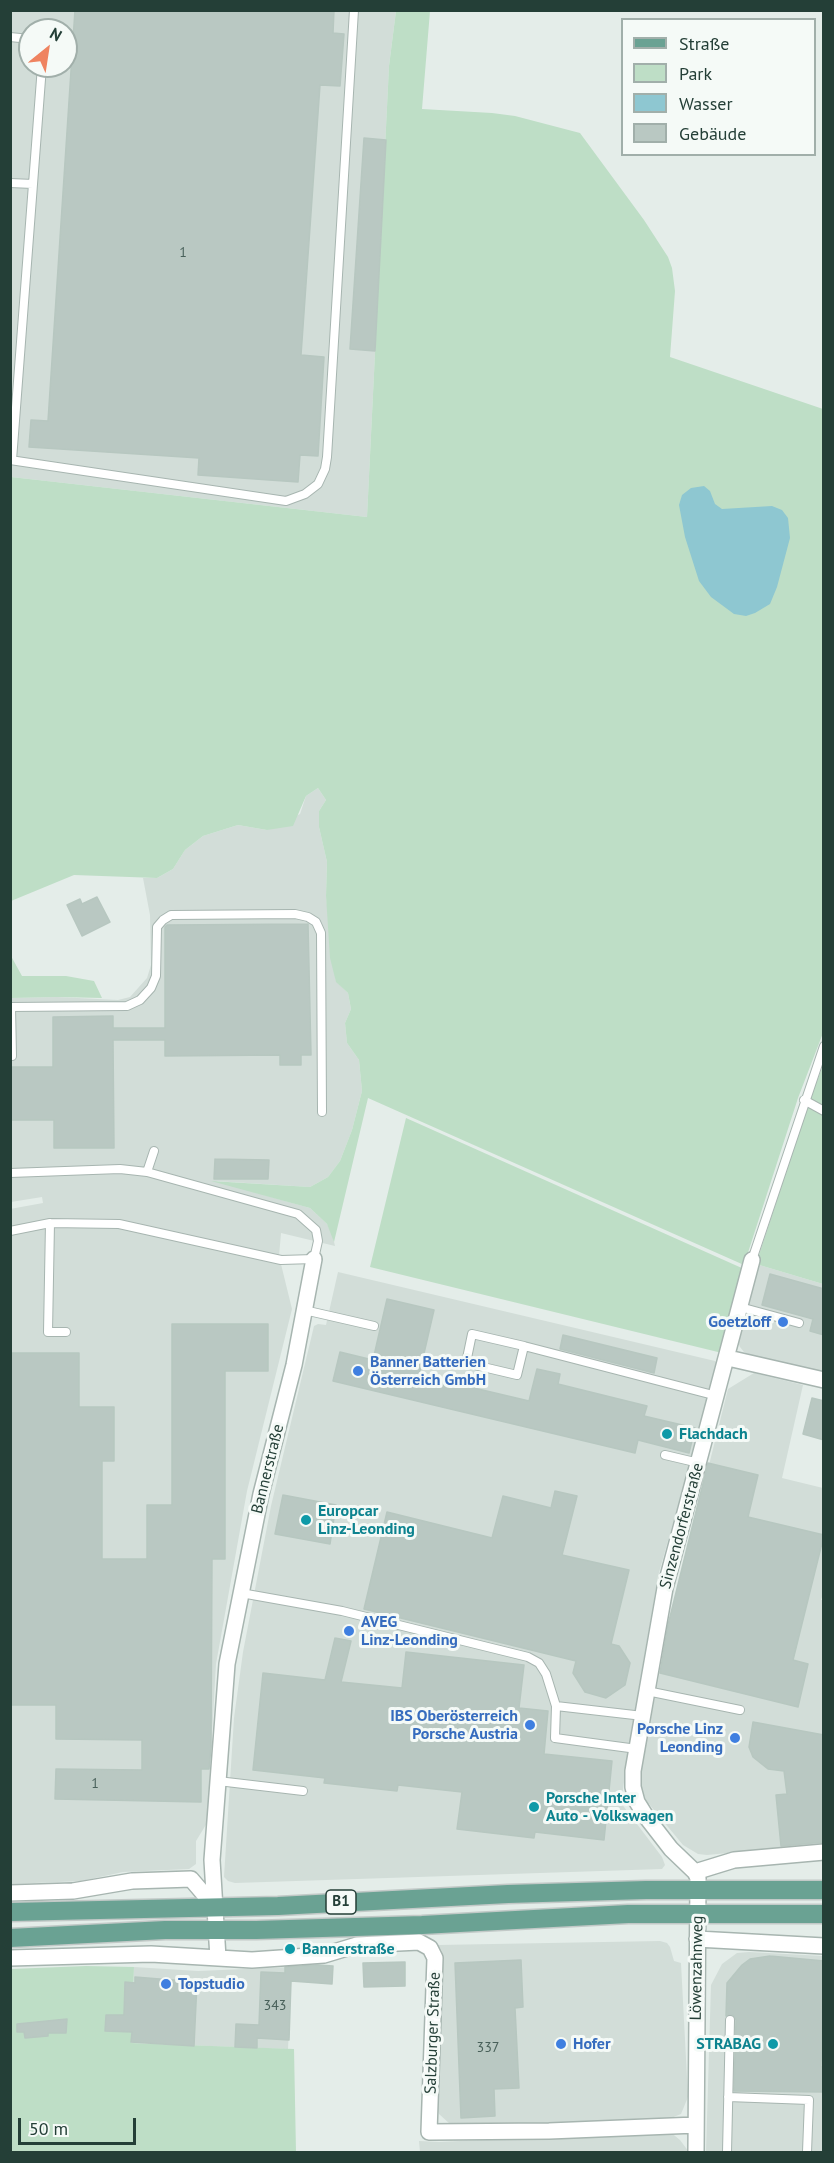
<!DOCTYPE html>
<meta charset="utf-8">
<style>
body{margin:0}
#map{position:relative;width:834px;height:2163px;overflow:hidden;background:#e4ede9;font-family:"PT Sans",sans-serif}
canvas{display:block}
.frame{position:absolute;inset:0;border:12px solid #243f37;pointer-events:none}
.legend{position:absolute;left:621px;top:18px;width:195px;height:138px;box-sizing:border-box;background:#f5faf7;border:2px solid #a1afaa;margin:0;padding:8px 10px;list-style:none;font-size:18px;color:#243f37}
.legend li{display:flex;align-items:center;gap:12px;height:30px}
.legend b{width:30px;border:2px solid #a1afaa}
.north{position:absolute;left:18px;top:18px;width:60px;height:60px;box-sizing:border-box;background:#f5faf7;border:2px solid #a1afaa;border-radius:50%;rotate:30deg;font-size:16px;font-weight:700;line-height:24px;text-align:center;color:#243f37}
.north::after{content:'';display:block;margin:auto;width:21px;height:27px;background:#ef8360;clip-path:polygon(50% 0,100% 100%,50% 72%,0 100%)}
.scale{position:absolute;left:18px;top:2118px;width:118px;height:27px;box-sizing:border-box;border:3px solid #243f37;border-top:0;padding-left:8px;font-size:18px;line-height:21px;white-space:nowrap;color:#243f37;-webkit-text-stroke:4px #f5faf7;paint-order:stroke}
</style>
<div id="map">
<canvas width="834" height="2163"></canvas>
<div class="frame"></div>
<ul class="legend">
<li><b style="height:8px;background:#6aa293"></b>Straße</li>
<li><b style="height:16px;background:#bedec6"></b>Park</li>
<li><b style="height:16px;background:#8ec7d1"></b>Wasser</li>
<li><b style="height:16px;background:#b9c8c2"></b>Gebäude</li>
</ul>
<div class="north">N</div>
<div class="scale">50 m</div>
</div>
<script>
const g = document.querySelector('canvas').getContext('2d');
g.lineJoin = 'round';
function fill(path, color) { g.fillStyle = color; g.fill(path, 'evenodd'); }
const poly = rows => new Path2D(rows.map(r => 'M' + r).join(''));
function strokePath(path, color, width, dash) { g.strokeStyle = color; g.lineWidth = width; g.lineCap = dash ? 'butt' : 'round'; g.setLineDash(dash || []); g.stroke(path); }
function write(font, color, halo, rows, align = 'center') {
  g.font = font + ' "PT Sans",sans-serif'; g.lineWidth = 6; g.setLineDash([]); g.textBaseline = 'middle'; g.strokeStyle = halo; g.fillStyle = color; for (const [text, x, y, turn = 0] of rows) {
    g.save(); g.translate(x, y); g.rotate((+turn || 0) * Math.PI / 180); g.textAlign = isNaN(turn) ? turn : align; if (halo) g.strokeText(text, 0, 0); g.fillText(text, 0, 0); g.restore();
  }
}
fill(poly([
 [11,11,396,11,389,66,367,517,11,477],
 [30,30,66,30,66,66,30,66],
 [318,788,326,800,319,811,319,827,327,862,326,896,336,981,348,993,351,1009,345,1023,347,1043,359,1060,362,1091,352,1130,340,1161,328,1177,310,1187,215,1181,310,1208,327,1224,332,1233,335,1246,281,1233,279,1256,292,1309,247,1491,216,1664,207,1823,196,1841,196,1864,189,1869,123,1872,81,1881,11,1884,10,1209,43,1203,42,1197,11,1202,10,998,57,997,118,1000,130,997,147,978,151,965,150,915,143,878,157,878,173,869,185,850,203,836,238,825,267,830,300,814,306,796],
 [756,1264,823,1284,823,1372,750,1355,744,1352,740,1347,738,1342],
 [338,1272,715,1361,718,1364,658,1576,631,1733,621,1803,662,1857,665,1865,662,1869,235,1883,228,1881,224,1877,234,1718,243,1652,271,1506,314,1326,318,1324,326,1325],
 [754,1373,803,1385,782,1478,823,1488,824,1591,821,1600,824,1600,823,1844,707,1855,698,1854,683,1845,649,1804,647,1804,640,1784,641,1770,668,1629,728,1389],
 [660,1941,667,1943,670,1947,674,1961,681,1963,688,2097,681,2114,671,2118,464,2128,450,2124,439,2114,437,2108,441,1972,443,1959,442,1951,438,1945],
 [749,1952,823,1956,823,2152,706,2152,711,1985,722,1964,737,1953],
 [134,1967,198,1971,292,1967,288,2049,131,2043],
 [669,2131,680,2140,689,2152,420,2152,419,2141,439,2142]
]), '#d2ddd8');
fill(poly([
 [396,11,430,11,422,109,492,113,515,116,580,133,644,220,668,257,672,268,675,291,670,357,823,409,823,1033,798,1098,744,1265,368,1098,334,1242,327,1224,310,1208,211,1181,310,1187,328,1177,340,1161,352,1130,362,1091,359,1060,347,1043,345,1023,351,1009,348,993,336,982,330,958,326,896,327,862,319,827,319,811,326,800,318,788,306,796,293,826,267,830,238,825,203,836,185,850,173,869,157,878,74,875,11,901,11,477,367,517,389,66],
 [11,956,22,976,66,976,94,981,102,998,57,997,11,998],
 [823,1066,823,1284,756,1264,812,1093],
 [406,1118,744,1269,722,1353,370,1267],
 [86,1966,134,1967,131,2043,294,2049,296,2152,11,2152,11,1969]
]), '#bedec6');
fill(poly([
 [704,486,710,491,715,504,722,509,772,506,782,510,788,518,790,538,777,587,770,604,755,613,746,616,734,614,711,597,699,581,685,537,679,505,682,495,691,488]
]), '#8ec7d1');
const building = poly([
 [75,10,334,10,333,33,344,34,340,86,320,85,301,355,324,357,318,456,300,455,298,482,198,475,199,458,29,447,31,420,48,421,75,10],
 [364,138,386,140,375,351,350,349,364,138],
 [97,897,110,922,82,936,67,905,80,899,82,904,97,897],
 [308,924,311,1055,301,1055,301,1065,280,1065,280,1055,165,1056,165,1040,113,1040,114,1148,54,1148,54,1120,10,1120,10,1067,53,1067,53,1017,113,1016,113,1028,165,1028,165,927,167,925,308,924],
 [215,1159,269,1160,268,1179,214,1179,215,1159],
 [770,1274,824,1289,824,1335,810,1331,813,1319,762,1305,770,1274],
 [387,1299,434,1310,419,1375,529,1401,537,1369,560,1374,558,1384,647,1406,644,1416,695,1428,689,1453,638,1440,635,1453,333,1381,340,1352,373,1360,387,1299],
 [172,1324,268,1324,268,1371,225,1371,225,1559,212,1559,211,1747,209,1769,201,1769,201,1802,55,1799,56,1769,142,1770,142,1740,56,1739,56,1705,10,1705,10,1353,79,1353,79,1407,114,1407,114,1461,102,1461,102,1559,147,1559,147,1505,172,1505,172,1324],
 [563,1335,657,1358,654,1373,560,1349,563,1335],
 [812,1398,824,1401,824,1440,803,1434,812,1398],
 [708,1463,758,1475,748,1517,824,1535,793,1660,808,1664,798,1707,660,1673,668,1625,708,1463],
 [555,1491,577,1496,562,1555,629,1570,611,1644,619,1646,630,1663,625,1685,606,1698,585,1692,573,1673,576,1661,364,1609,387,1512,492,1538,503,1496,551,1508,555,1491],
 [283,1495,336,1505,330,1544,275,1534,283,1495],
 [335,1638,351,1641,341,1682,402,1688,406,1652,524,1665,519,1708,548,1711,544,1754,612,1761,604,1840,535,1832,534,1838,457,1829,462,1792,398,1785,397,1791,324,1783,325,1778,253,1770,263,1673,325,1680,335,1638],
 [753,1722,824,1735,824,1842,781,1846,776,1795,787,1794,784,1771,768,1769,753,1757,749,1747,753,1722],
 [770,1956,824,1961,821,2067,824,2067,824,2092,734,2091,736,2020,733,2015,726,2016,727,1983,742,1965,750,1959,770,1956],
 [521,1960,523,2007,515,2008,519,2088,494,2089,495,2116,461,2118,455,1963,521,1960],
 [405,1962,405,1986,364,1987,363,1963,405,1962],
 [317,1965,333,1966,332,1984,291,1981,289,2040,257,2038,257,2048,235,2047,236,2024,259,2025,261,1972,285,1973,285,1967,317,1965],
 [135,1977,197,1982,194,2046,131,2042,132,2032,105,2031,106,2015,124,2015,125,1982,135,1983,135,1977],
 [67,2019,66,2033,48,2033,48,2036,25,2038,24,2032,17,2032,17,2024,67,2019]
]);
fill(building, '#b9c8c2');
strokePath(building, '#b7c7c0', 1.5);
const lane = poly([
 [10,37,30,39],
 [10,183,33,184],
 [10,460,286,501,305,494,318,484,325,469,327,457,354,10],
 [12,460,42,66],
 [10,1007,127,1006,140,1000,151,988,156,976,157,927,163,920,171,915,295,914,308,917,316,922,321,933,322,1112],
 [11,1007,12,1056],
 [804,1100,824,1111],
 [147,1172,154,1151],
 [10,1173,120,1169,147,1172,298,1214,316,1230,318,1241,314,1259,281,1260,119,1224,50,1223,48,1332,66,1332],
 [10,1231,50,1223],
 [752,1260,824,1046],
 [740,1307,799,1323],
 [304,1310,374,1326],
 [524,1346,517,1375,466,1363,472,1334,524,1346,717,1396],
 [665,1455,699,1463],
 [241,1593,342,1611,528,1657,539,1663,546,1674,556,1706,555,1738,637,1749],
 [647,1691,740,1710],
 [556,1706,643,1716],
 [218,1781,303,1791],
 [728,2097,809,2100,807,2152],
 [727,2152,730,2020]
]);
const street = poly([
 [728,1358,824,1380],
 [695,1872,734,1860,824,1852],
 [10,1893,73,1891,132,1881,191,1879,215,1907],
 [697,1939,824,1946],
 [10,1958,151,1954,252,1960,324,1955,357,1945,419,1942,430,1948,435,1958,429,2132,549,2131,696,2125],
 [218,1958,212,1860,227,1664,261,1494,294,1365,314,1259],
 [696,2152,698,1878,695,1872,671,1849,647,1818,637,1802,633,1787,633,1771,665,1588,752,1260]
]);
const primary = poly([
 [10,1912,278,1906,508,1894,646,1890,824,1890],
 [10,1938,165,1930,256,1930,422,1925,628,1914,824,1914]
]);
strokePath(lane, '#a7b5b0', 10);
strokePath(street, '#a7b5b0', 18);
strokePath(primary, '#c2c9c7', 21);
strokePath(lane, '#fff', 8);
strokePath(street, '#fff', 15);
strokePath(primary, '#6aa293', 18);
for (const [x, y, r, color] of [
 [783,1322,6,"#3f7fe0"],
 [358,1371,6,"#3f7fe0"],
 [667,1434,6,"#0f9aa8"],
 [306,1520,6,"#0f9aa8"],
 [349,1631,6,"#3f7fe0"],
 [530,1725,6,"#3f7fe0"],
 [735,1738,6,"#3f7fe0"],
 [534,1807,6,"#0f9aa8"],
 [290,1949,6,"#0f9aa8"],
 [166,1984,6,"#3f7fe0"],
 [561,2044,6,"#3f7fe0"],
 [773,2044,6,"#0f9aa8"]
]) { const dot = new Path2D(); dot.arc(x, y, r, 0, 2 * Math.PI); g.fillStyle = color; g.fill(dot); strokePath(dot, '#f5faf7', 2); }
write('14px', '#49615a', null, [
 ["1",183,253],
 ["1",95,1784],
 ["343",275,2006],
 ["337",488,2048]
]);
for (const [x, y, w] of [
 [341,1902,30]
]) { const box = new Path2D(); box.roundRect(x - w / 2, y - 12, w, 24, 4.5); g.fillStyle = '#f5faf7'; g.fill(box); strokePath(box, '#243f37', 1.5); }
write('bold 15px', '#243f37', null, [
 ["B1",341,1902]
]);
write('bold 16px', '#366cbe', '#f5faf7', [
 ["Goetzloff",771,1322,"right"],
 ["Banner Batterien",370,1362],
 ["Österreich GmbH",370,1380],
 ["AVEG",361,1622],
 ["Linz-Leonding",361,1640],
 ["IBS Oberösterreich",518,1716,"right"],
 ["Porsche Austria",518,1734,"right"],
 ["Porsche Linz",723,1729,"right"],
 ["Leonding",723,1747,"right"],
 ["Topstudio",178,1984],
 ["Hofer",573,2044]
], 'left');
write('bold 16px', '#0d838f', '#f5faf7', [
 ["Flachdach",679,1434],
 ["Europcar",318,1511],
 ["Linz-Leonding",318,1529],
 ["Porsche Inter",546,1798],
 ["Auto - Volkswagen",546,1816],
 ["Bannerstraße",302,1949],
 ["STRABAG",761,2044,"right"]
], 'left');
write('16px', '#243f37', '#f5faf7', [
 ["Bannerstraße",268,1469,-76],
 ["Sinzendorferstraße",682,1526,-75],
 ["Löwenzahnweg",697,1968,-89],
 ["Salzburger Straße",433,2033,-88]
]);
</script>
